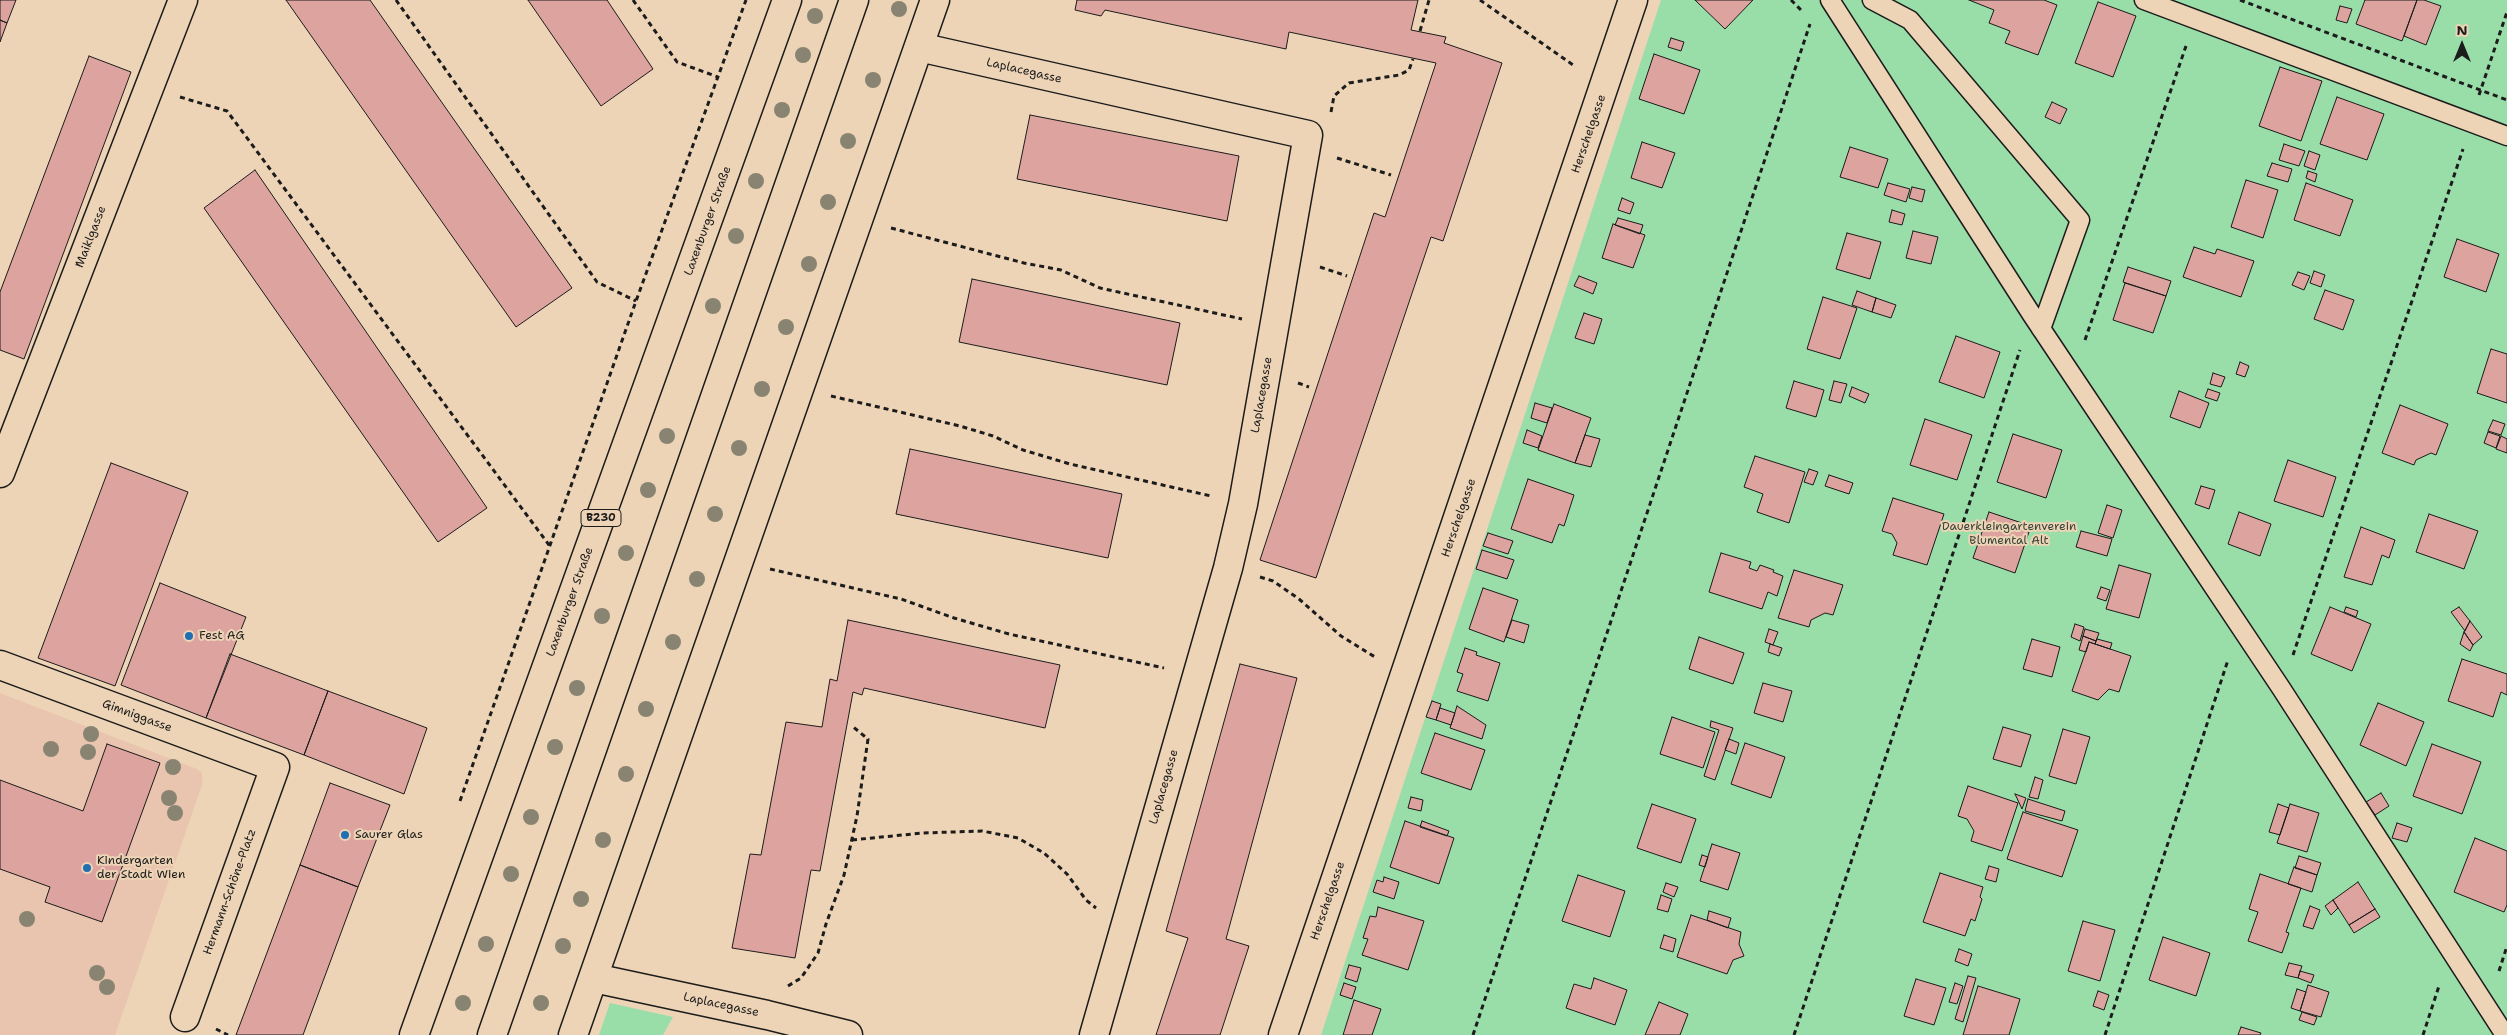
<!DOCTYPE html>
<meta charset="utf-8">
<style>
body{margin:0}
#map{position:relative;width:2507px;height:1035px;overflow:hidden;background:#eed4b6;font-family:"Shantell Sans",sans-serif}
canvas{display:block}
.north{position:absolute;left:2437px;top:20px;width:50px;height:50px;-webkit-text-stroke:4px #eed4b6;paint-order:stroke;rotate:0deg;font-size:14px;font-weight:700;line-height:20px;text-align:center;color:#1c1c1c}
.north::after{content:'';display:block;margin:auto;width:18px;height:22px;background:#1c1c1c;clip-path:polygon(50% 0,100% 100%,50% 72%,0 100%)}
</style>
<div id="map">
<canvas width="2507" height="1035"></canvas>
<div class="north">N</div>
</div>
<script>
const g = document.querySelector('canvas').getContext('2d');
g.lineJoin = 'round';
function fill(path, color) { g.fillStyle = color; g.fill(path, 'evenodd'); }
const poly = rows => new Path2D(rows.map(r => 'M' + r).join(''));
function strokePath(path, color, width, dash) { g.strokeStyle = color; g.lineWidth = width; g.lineCap = dash ? 'butt' : 'round'; g.setLineDash(dash || []); g.stroke(path); }
function write(font, color, halo, rows, align = 'center') {
  g.font = font + ' "Shantell Sans",sans-serif'; g.lineWidth = 4; g.setLineDash([]); g.textBaseline = 'middle'; g.strokeStyle = halo; g.fillStyle = color; for (const [text, x, y, turn = 0] of rows) {
    g.save(); g.translate(x, y); g.rotate((+turn || 0) * Math.PI / 180); g.textAlign = isNaN(turn) ? turn : align; if (halo) g.strokeText(text, 0, 0); g.fillText(text, 0, 0); g.restore();
  }
}
fill(poly([
 [0,693,197,769,202,773,202,785,115,1035,0,1035]
]), '#e9c5af');
fill(poly([
 [1661,0,2507,0,2507,1035,1321,1035],
 [610,1003,673,1017,663,1035,599,1035]
]), '#99dda9');
const building = poly([
 [0,0,16,0,7,23,0,20,0,0],
 [286,0,370,0,572,288,516,327,286,0],
 [528,0,607,0,653,69,601,106,528,0],
 [1077,0,1418,0,1411,30,1446,37,1444,43,1502,63,1443,241,1431,237,1316,578,1260,560,1374,213,1385,217,1436,63,1289,32,1286,49,1105,10,1101,16,1075,10,1077,0],
 [1695,0,1753,0,1725,29,1695,0],
 [1969,0,2044,0,2057,5,2038,55,2005,43,2010,31,1989,23,1994,10,1969,0],
 [2365,0,2417,0,2402,41,2356,24,2365,0],
 [2417,0,2424,0,2441,6,2426,45,2404,36,2417,0],
 [2098,2,2136,16,2113,77,2075,63,2098,2],
 [2340,6,2352,9,2347,23,2336,20,2340,6],
 [0,20,7,23,0,42,0,20],
 [1671,38,1684,42,1681,51,1668,47,1671,38],
 [1654,54,1700,70,1684,114,1639,99,1654,54],
 [89,56,131,72,24,359,0,350,0,292,89,56],
 [2280,67,2322,81,2301,141,2259,126,2280,67],
 [2337,97,2384,114,2367,160,2320,144,2337,97],
 [2052,102,2067,109,2060,124,2045,117,2052,102],
 [1030,115,1239,156,1227,221,1017,179,1030,115],
 [1642,142,1675,153,1662,188,1631,178,1642,142],
 [2284,144,2305,151,2299,166,2279,160,2284,144],
 [1850,147,1888,159,1878,188,1840,177,1850,147],
 [2309,151,2320,155,2315,170,2304,166,2309,151],
 [2272,163,2292,169,2288,182,2267,176,2272,163],
 [255,170,487,508,438,542,204,208,255,170],
 [2308,171,2317,174,2315,182,2306,178,2308,171],
 [2246,180,2278,190,2263,238,2231,227,2246,180],
 [1888,183,1910,189,1906,202,1884,195,1888,183],
 [2306,183,2353,200,2340,236,2294,220,2306,183],
 [1912,187,1925,190,1922,202,1909,198,1912,187],
 [1622,198,1634,203,1630,214,1618,210,1622,198],
 [1892,210,1905,214,1902,225,1889,222,1892,210],
 [1618,218,1643,225,1640,234,1615,225,1618,218],
 [1613,224,1645,235,1633,268,1602,258,1613,224],
 [1913,231,1938,237,1931,264,1906,258,1913,231],
 [1847,233,1881,242,1870,279,1836,269,1847,233],
 [2457,239,2499,254,2486,292,2444,277,2457,239],
 [2194,247,2215,254,2217,249,2254,261,2241,297,2183,277,2194,247],
 [2128,267,2171,281,2166,296,2123,282,2128,267],
 [2314,271,2325,275,2321,287,2310,283,2314,271],
 [2298,272,2310,276,2304,290,2292,285,2298,272],
 [1579,276,1597,283,1593,294,1574,286,1579,276],
 [972,279,1180,323,1167,385,959,342,972,279],
 [2125,283,2166,296,2153,333,2113,320,2125,283],
 [2325,290,2354,300,2343,330,2314,319,2325,290],
 [1857,291,1876,298,1872,312,1852,305,1857,291],
 [1823,297,1857,308,1840,359,1807,349,1823,297],
 [1876,298,1896,305,1891,318,1872,312,1876,298],
 [1584,313,1602,319,1594,344,1575,338,1584,313],
 [1956,336,2000,352,1984,398,1939,382,1956,336],
 [2491,349,2507,354,2507,403,2477,393,2491,349],
 [2240,362,2249,366,2245,377,2236,374,2240,362],
 [2213,373,2225,377,2221,387,2210,384,2213,373],
 [1794,381,1824,390,1816,417,1786,408,1794,381],
 [1834,381,1847,384,1841,403,1829,400,1834,381],
 [1852,387,1869,394,1865,403,1849,396,1852,387],
 [2208,389,2220,393,2217,401,2205,397,2208,389],
 [2179,391,2209,403,2200,428,2170,417,2179,391],
 [1535,403,1552,408,1547,423,1531,418,1535,403],
 [1554,404,1591,418,1575,463,1538,450,1554,404],
 [2400,405,2448,424,2436,455,2431,453,2416,460,2414,465,2382,453,2400,405],
 [1925,419,1972,435,1957,480,1910,465,1925,419],
 [2493,420,2505,424,2501,435,2488,431,2493,420],
 [1527,430,1542,436,1538,448,1523,443,1527,430],
 [2488,432,2500,436,2496,448,2484,443,2488,432],
 [2013,434,2062,450,2046,498,1997,482,2013,434],
 [1585,435,1600,439,1591,467,1575,463,1585,435],
 [2501,436,2507,439,2507,453,2496,449,2501,436],
 [910,449,1122,494,1108,558,896,514,910,449],
 [1755,456,1805,472,1789,523,1757,512,1763,494,1744,487,1755,456],
 [2288,460,2336,477,2323,517,2274,501,2288,460],
 [111,463,188,492,115,686,38,658,111,463],
 [1809,469,1818,472,1813,485,1804,482,1809,469],
 [1829,475,1853,483,1849,494,1825,486,1829,475],
 [1528,479,1574,495,1564,526,1559,524,1552,543,1511,529,1528,479],
 [2201,486,2215,490,2209,509,2195,504,2201,486],
 [1893,498,1944,514,1927,565,1893,555,1897,543,1892,534,1882,531,1893,498],
 [2107,505,2122,510,2113,538,2098,533,2107,505],
 [1989,512,2031,526,2015,573,1973,558,1989,512],
 [2239,512,2271,524,2260,556,2228,544,2239,512],
 [2429,514,2478,531,2464,569,2416,552,2429,514],
 [2361,527,2395,540,2389,558,2382,555,2372,585,2344,577,2361,527],
 [2081,531,2112,539,2107,556,2076,547,2081,531],
 [1488,533,1513,541,1508,554,1483,546,1488,533],
 [1482,550,1514,560,1507,579,1476,569,1482,550],
 [1721,553,1751,562,1749,568,1757,571,1760,565,1774,570,1773,572,1783,576,1777,596,1768,592,1762,609,1709,592,1721,553],
 [2119,565,2151,574,2139,618,2106,609,2119,565],
 [1794,570,1843,585,1833,615,1825,613,1811,620,1809,627,1778,618,1794,570],
 [160,583,246,617,206,718,121,685,160,583],
 [2101,587,2110,590,2106,601,2097,598,2101,587],
 [1483,588,1518,600,1504,642,1469,629,1483,588],
 [2330,607,2371,624,2352,671,2311,654,2330,607],
 [2346,607,2358,611,2356,617,2344,612,2346,607],
 [2459,607,2470,621,2465,631,2451,612,2459,607],
 [848,620,1060,665,1045,728,864,688,862,695,853,692,820,871,811,870,795,958,732,948,750,854,761,855,786,722,822,727,830,679,837,681,848,620],
 [1512,620,1529,625,1524,643,1506,637,1512,620],
 [2470,621,2482,637,2473,645,2464,632,2470,621],
 [2075,624,2084,627,2080,641,2071,637,2075,624],
 [1769,629,1778,632,1773,645,1765,642,1769,629],
 [2085,629,2099,633,2096,641,2083,636,2085,629],
 [2464,632,2473,645,2470,651,2460,644,2464,632],
 [2083,636,2096,641,2095,644,2089,642,2086,652,2079,650,2083,636],
 [1699,637,1744,653,1733,684,1689,669,1699,637],
 [2032,639,2060,647,2052,677,2023,669,2032,639],
 [2097,639,2112,643,2110,649,2095,644,2097,639],
 [2089,642,2131,656,2119,692,2109,689,2098,700,2072,691,2089,642],
 [1770,644,1782,648,1779,656,1768,652,1770,644],
 [1465,648,1477,652,1476,655,1500,663,1488,701,1457,691,1463,674,1457,672,1465,648],
 [230,654,328,691,304,755,206,718,230,654],
 [2462,659,2507,674,2507,695,2501,692,2493,717,2448,701,2462,659],
 [1240,664,1297,678,1226,939,1249,946,1220,1035,1156,1035,1188,938,1166,931,1240,664],
 [1763,683,1792,691,1783,722,1754,713,1763,683],
 [328,691,427,728,404,794,304,755,328,691],
 [1432,701,1441,704,1436,720,1426,717,1432,701],
 [2378,703,2424,722,2406,766,2360,745,2378,703],
 [1457,706,1486,725,1482,739,1450,728,1457,706],
 [1440,708,1455,713,1451,725,1436,720,1440,708],
 [1672,717,1715,732,1703,768,1660,754,1672,717],
 [1711,721,1733,728,1715,780,1704,776,1719,730,1710,727,1711,721],
 [2003,727,2031,735,2021,767,1993,759,2003,727],
 [2063,729,2090,737,2076,784,2049,776,2063,729],
 [1435,733,1485,750,1471,790,1421,773,1435,733],
 [1729,739,1739,743,1736,754,1725,750,1729,739],
 [1745,743,1785,757,1771,798,1731,784,1745,743],
 [107,744,160,763,102,922,45,902,50,887,0,869,0,780,83,811,107,744],
 [2432,744,2481,762,2462,814,2413,796,2432,744],
 [2035,777,2043,780,2038,799,2029,797,2035,777],
 [330,783,390,805,358,887,300,865,330,783],
 [1968,786,2018,803,2002,851,1971,841,1974,831,1967,819,1958,816,1968,786],
 [2381,793,2389,806,2375,815,2366,802,2381,793],
 [2015,794,2026,798,2022,809,2015,794],
 [1411,797,1423,800,1421,811,1408,808,1411,797],
 [2028,799,2065,811,2062,821,2025,811,2028,799],
 [1652,804,1696,819,1681,863,1637,848,1652,804],
 [2278,804,2289,808,2280,835,2269,832,2278,804],
 [2290,804,2319,813,2307,852,2277,843,2290,804],
 [2023,812,2078,830,2062,877,2007,859,2023,812],
 [1405,821,1454,838,1439,884,1390,867,1405,821],
 [1422,821,1449,831,1447,836,1420,827,1422,821],
 [2397,823,2412,828,2407,842,2392,838,2397,823],
 [2475,838,2507,851,2507,905,2504,912,2454,892,2475,838],
 [1712,844,1740,853,1728,890,1700,881,1712,844],
 [1702,855,1708,857,1705,867,1699,865,1702,855],
 [2299,856,2321,863,2317,875,2295,868,2299,856],
 [300,865,358,887,303,1035,236,1035,300,865],
 [1989,866,1999,869,1996,882,1985,879,1989,866],
 [2294,867,2317,875,2312,892,2288,884,2294,867],
 [1940,873,1983,887,1980,897,1982,899,1975,921,1971,919,1965,936,1923,922,1940,873],
 [2260,874,2301,888,2286,932,2289,933,2282,953,2248,941,2258,912,2249,909,2260,874],
 [1578,875,1625,891,1610,937,1562,921,1578,875],
 [1384,877,1399,882,1394,899,1373,892,1377,880,1383,882,1384,877],
 [2358,882,2375,909,2349,925,2333,900,2358,882],
 [1666,883,1678,887,1674,897,1663,892,1666,883],
 [1661,895,1672,899,1668,912,1657,909,1661,895],
 [2333,900,2338,908,2331,915,2325,906,2333,900],
 [2310,906,2320,910,2313,929,2303,926,2310,906],
 [1378,907,1424,921,1408,970,1362,955,1368,939,1363,938,1370,916,1376,917,1378,907],
 [2375,909,2380,917,2354,933,2349,925,2375,909],
 [1709,911,1731,918,1728,928,1707,920,1709,911],
 [1691,915,1741,932,1739,944,1744,956,1733,960,1727,974,1677,957,1691,915],
 [2083,921,2115,930,2100,981,2068,971,2083,921],
 [1664,935,1676,939,1673,952,1660,948,1664,935],
 [2163,937,2210,953,2196,996,2149,980,2163,937],
 [1959,949,1972,954,1968,966,1955,961,1959,949],
 [2289,963,2302,966,2298,978,2285,975,2289,963],
 [1349,965,1361,968,1357,982,1345,978,1349,965],
 [2300,971,2314,975,2311,983,2298,978,2300,971],
 [1968,976,1976,978,1963,1022,1955,1019,1968,976],
 [1594,978,1627,990,1615,1025,1566,1008,1574,984,1591,989,1594,978],
 [1916,979,1946,988,1934,1025,1904,1016,1916,979],
 [1344,983,1356,987,1352,999,1340,995,1344,983],
 [1955,983,1963,986,1957,1004,1949,1002,1955,983],
 [2308,985,2329,992,2321,1017,2300,1011,2308,985],
 [1978,986,2020,999,2009,1035,1963,1035,1978,986],
 [2297,989,2306,992,2300,1011,2291,1008,2297,989],
 [2098,991,2109,995,2104,1010,2093,1006,2098,991],
 [1354,1000,1381,1009,1372,1035,1343,1035,1354,1000],
 [1659,1002,1688,1014,1680,1035,1645,1035,1659,1002],
 [2302,1012,2317,1017,2314,1025,2299,1020,2302,1012],
 [2241,1027,2261,1033,2260,1035,2238,1035,2241,1027]
]);
fill(building, '#dda39f');
strokePath(building, '#1c1c1c', 1);
const service = poly([
 [1830,0,2032,315,2281,688,2505,1035],
 [1872,0,1910,20,2080,220,2041,329],
 [2144,0,2507,136]
]);
const minor = poly([
 [919,47,1308,135,1243,504,1228,568,1094,1035],
 [0,473,183,0],
 [0,665,275,767,185,1017],
 [594,978,767,1015,848,1035],
 [573,1035,935,0],
 [1283,1035,1633,0]
]);
const primary = poly([
 [414,1035,787,0],
 [492,1035,854,0]
]);
strokePath(service, '#1c1c1c', 21);
strokePath(minor, '#1c1c1c', 31);
strokePath(primary, '#1c1c1c', 31);
strokePath(poly([
 [396,0,597,282,636,301],
 [633,0,677,62,718,77],
 [1480,0,1576,67],
 [1791,0,1803,12],
 [2240,0,2507,100],
 [1420,31,1429,0],
 [2479,95,2507,12],
 [180,97,227,111,549,545],
 [1331,112,1334,96,1349,83,1399,75,1409,70,1413,59],
 [1337,158,1391,175],
 [891,228,1024,263,1061,270,1100,288,1242,319],
 [1320,267,1347,276],
 [2085,340,2186,46],
 [1298,383,1309,387],
 [831,396,960,426,993,436,1023,450,1070,464,1211,496],
 [770,569,901,599,954,618,1009,634,1164,668],
 [1260,577,1273,581,1299,599,1341,636,1375,657],
 [2293,655,2463,149],
 [460,801,636,301,746,0],
 [852,840,923,833,982,831,1018,838,1044,853,1067,874,1086,900,1096,908],
 [2499,971,2507,946],
 [788,986,801,978,818,953,826,924,844,875,857,816,868,739,852,726],
 [216,1029,228,1035],
 [1473,1035,1810,24],
 [1794,1035,2020,350],
 [2105,1035,2228,660],
 [2423,1035,2439,986]
]), '#1c1c1c', 3, [5, 4]);
strokePath(service, '#eed4b6', 18);
strokePath(minor, '#eed4b6', 28);
strokePath(primary, '#eed4b6', 28);
g.fillStyle = '#888471';
for (const [x, y] of [
 [899,9],
 [815,16],
 [803,55],
 [873,80],
 [782,110],
 [848,141],
 [756,181],
 [828,202],
 [736,236],
 [809,264],
 [713,306],
 [786,327],
 [762,389],
 [667,436],
 [739,448],
 [648,490],
 [715,514],
 [626,553],
 [697,579],
 [602,616],
 [673,642],
 [577,688],
 [646,709],
 [91,734],
 [555,747],
 [51,749],
 [88,752],
 [173,767],
 [626,774],
 [169,798],
 [175,813],
 [531,817],
 [603,840],
 [511,874],
 [581,899],
 [27,919],
 [486,944],
 [563,946],
 [97,973],
 [107,987],
 [463,1003],
 [541,1003]
]) { g.beginPath(); g.arc(x, y, 8, 0, 2 * Math.PI); g.fill(); }
for (const [x, y, r, color] of [
 [189,636,5,"#1f6fb2"],
 [345,835,5,"#1f6fb2"],
 [87,868,5,"#1f6fb2"]
]) { const dot = new Path2D(); dot.arc(x, y, r, 0, 2 * Math.PI); g.fillStyle = color; g.fill(dot); strokePath(dot, '#eed4b6', 2); }
for (const [x, y, w] of [
 [601,518,40]
]) { const box = new Path2D(); box.roundRect(x - w / 2, y - 8.5, w, 17, 4); g.fillStyle = '#eed4b6'; g.fill(box); strokePath(box, '#1c1c1c', 1); }
write('bold 11px', '#1c1c1c', null, [
 ["B230",601,518]
]);
write('12px', '#1c1c1c', '#eed4b6', [
 ["Laplacegasse",1024,71,13],
 ["Herschelgasse",1589,134,-71],
 ["Laxenburger Straße",708,221,-70],
 ["Maiklgasse",91,237,-69],
 ["Laplacegasse",1262,395,-80],
 ["Herschelgasse",1459,518,-71],
 ["Laxenburger Straße",570,602,-70],
 ["Gimniggasse",137,716,20],
 ["Laplacegasse",1164,787,-74],
 ["Hermann-Schöne-Platz",230,892,-70],
 ["Herschelgasse",1328,901,-71],
 ["Laplacegasse",721,1005,12]
]);
write('12px', '#354338', '#eed4b6', [
 ["Dauerkleingartenverein",2009,527],
 ["Blumental Alt",2009,541]
]);
write('12px', '#1c1c1c', '#eed4b6', [
 ["Fest AG",199,636],
 ["Saurer Glas",355,835],
 ["Kindergarten",97,861],
 ["der Stadt Wien",97,875]
], 'left');
</script>
